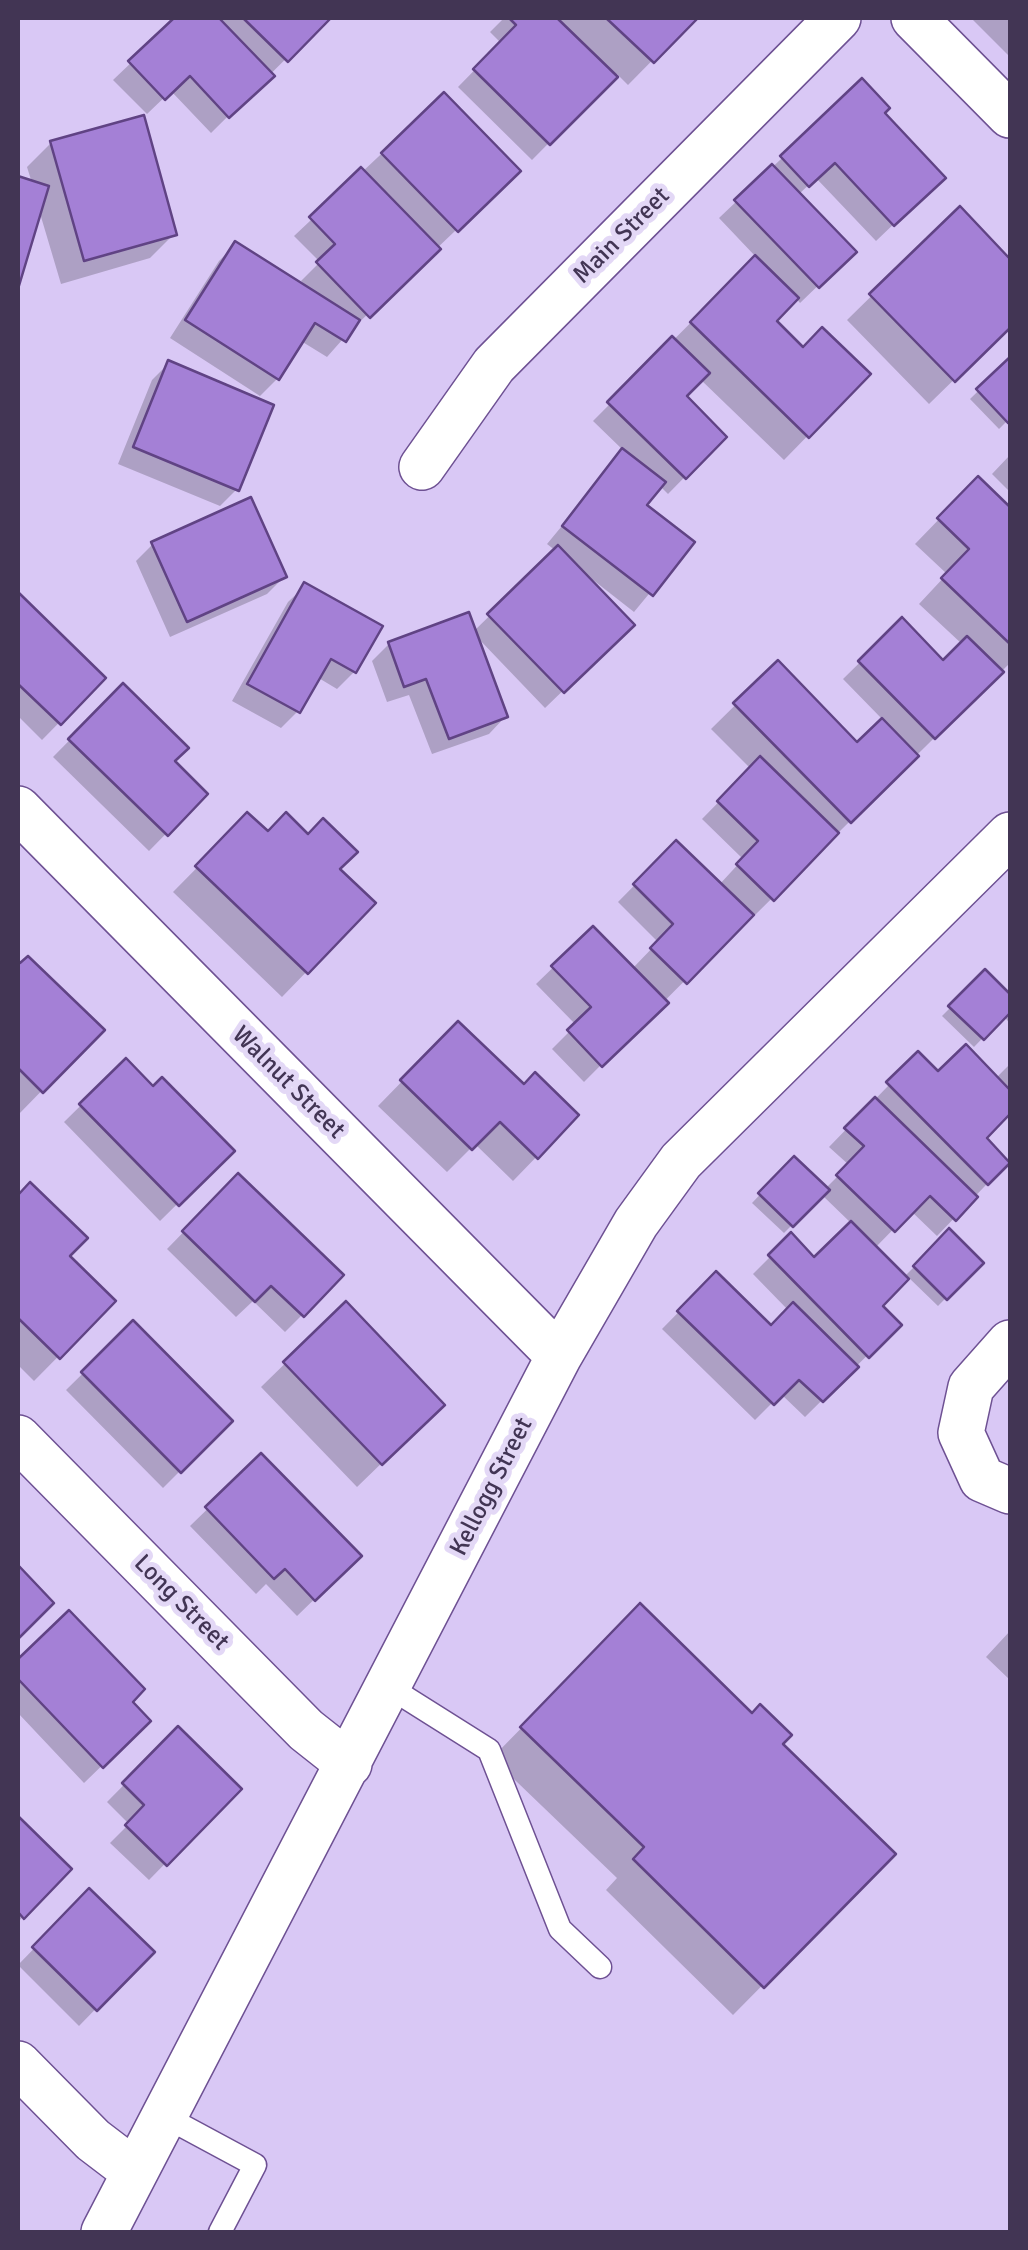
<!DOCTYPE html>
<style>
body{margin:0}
#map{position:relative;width:1028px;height:2250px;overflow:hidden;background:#d9c8f5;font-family:Signika,sans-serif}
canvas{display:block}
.frame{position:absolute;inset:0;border:20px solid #423554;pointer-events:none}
</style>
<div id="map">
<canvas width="1028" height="2250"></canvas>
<div class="frame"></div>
</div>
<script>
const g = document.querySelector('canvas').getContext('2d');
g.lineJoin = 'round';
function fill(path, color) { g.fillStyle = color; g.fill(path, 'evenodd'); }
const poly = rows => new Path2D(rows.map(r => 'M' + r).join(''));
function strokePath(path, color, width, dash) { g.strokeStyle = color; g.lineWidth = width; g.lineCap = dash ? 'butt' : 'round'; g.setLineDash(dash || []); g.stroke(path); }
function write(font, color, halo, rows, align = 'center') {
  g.font = font + ' Signika,sans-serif'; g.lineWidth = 10; g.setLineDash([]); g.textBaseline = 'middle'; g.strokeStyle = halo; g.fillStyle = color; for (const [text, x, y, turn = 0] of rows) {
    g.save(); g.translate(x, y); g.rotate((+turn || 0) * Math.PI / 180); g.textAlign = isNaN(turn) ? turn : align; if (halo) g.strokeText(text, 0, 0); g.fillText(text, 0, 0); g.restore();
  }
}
fill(poly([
 [178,18,325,18,326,19,211,133,171,91,147,114,113,80],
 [504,18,694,18,628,85,617,74,532,160,458,87,501,43,490,32],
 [971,18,1010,18,1010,57],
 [862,82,882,113,942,178,876,241,816,178,798,195,853,252,800,303,796,298,774,321,802,350,867,375,784,460,700,379,683,396,724,437,668,494,660,486,644,506,691,543,634,612,588,576,586,579,631,625,545,708,476,636,505,717,489,734,432,754,409,695,387,702,372,661,389,644,474,631,556,551,547,544,624,451,593,421,756,257,719,218],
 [444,95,518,171,350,331,327,357,301,341,277,379,260,396,170,338,219,261,236,244,308,288,301,281,320,262,294,236],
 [51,143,174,234,150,258,61,284,39,210,18,282,18,179,32,183,27,167],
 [959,210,1010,263,1010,325,929,404,847,320],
 [1010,360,1010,418,999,429,970,399],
 [169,363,237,489,220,506,118,464,152,380],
 [1010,455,1010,492,992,474],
 [978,479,1010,510,1010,663,755,915,752,913,584,1082,552,1049,576,1025,536,984,593,929,632,969,658,942,618,902,676,843,719,885,743,859,702,819,751,769,711,729,778,663,857,745,883,720,843,679,902,621,943,663,962,644,919,604,947,574,915,544],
 [153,544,284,577,267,594,170,637,136,561],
 [305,586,354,672,337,689,317,677,298,711,281,728,232,701,288,602],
 [18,596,103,678,42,740,18,716],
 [123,686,172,761,205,794,149,851,53,757],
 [248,816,267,834,337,869,372,904,282,997,173,892],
 [18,964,101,1030,18,1115],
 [985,973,1010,997,1010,1024,1004,1016,974,1047,942,1016],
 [458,1024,523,1087,576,1116,513,1181,475,1144,447,1172,378,1106],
 [918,1055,938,1075,996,1078,1010,1064,1010,1111,983,1138,1008,1162,937,1236,911,1211,875,1248,904,1277,949,1232,980,1263,938,1306,908,1277,879,1306,898,1325,805,1417,781,1394,755,1420,662,1329,716,1274,770,1328,788,1310,753,1274,791,1236,814,1260,852,1224,822,1195,784,1233,752,1203,794,1159,825,1189,849,1165,829,1147],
 [126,1061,153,1090,231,1151,160,1221,64,1122],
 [238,1176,341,1276,285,1332,253,1301,236,1317,167,1249],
 [30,1186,67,1256,113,1301,34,1381,18,1365,18,1199],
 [346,1304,418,1428,357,1487,261,1387],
 [133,1324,230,1421,163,1488,66,1390],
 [261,1457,359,1556,297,1616,266,1584,256,1594,190,1526],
 [640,1607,892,1854,733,2015,606,1890,617,1878,492,1758],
 [69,1614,129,1702,148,1721,84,1783,18,1713,18,1663],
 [1010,1631,1010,1680,986,1657],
 [178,1730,238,1789,149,1880,110,1843,129,1824,107,1802],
 [18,1819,68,1869,18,1922],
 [89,1892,151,1952,79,2026,18,1965]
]), '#0003');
const building = poly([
 [174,18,219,18,275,76,229,118,190,76,165,100,128,61,174,18],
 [243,18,328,18,330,19,288,62,243,18],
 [509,18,557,18,618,77,550,145,473,69,516,25,509,18],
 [606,18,698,18,654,63,606,18],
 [862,78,890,108,885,113,946,178,894,226,835,163,809,187,780,156,862,78],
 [444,92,521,171,458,232,381,153,444,92],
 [144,115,177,235,84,261,50,141,144,115],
 [772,164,857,252,819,288,734,200,772,164],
 [361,167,441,249,370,318,316,262,335,244,309,217,361,167],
 [18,176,49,186,18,289,18,176],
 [960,206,1010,259,1010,328,955,382,869,294,960,206],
 [235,241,360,320,346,342,315,323,279,380,185,320,235,241],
 [755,255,799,298,777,321,803,347,822,327,871,374,809,438,690,322,755,255],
 [672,336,710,373,687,396,727,437,686,479,607,402,672,336],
 [1010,357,1010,421,1008,423,976,389,1010,357],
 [168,360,274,405,239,491,133,447,168,360],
 [622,448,666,482,647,505,695,542,653,596,562,526,622,448],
 [978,476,1010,507,1010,644,941,578,969,549,937,518,978,476],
 [251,497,287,577,187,622,151,542,251,497],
 [558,545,635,625,564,693,487,614,558,545],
 [304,582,383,626,356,673,331,659,300,713,247,684,304,582],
 [18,592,106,678,61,725,18,684,18,592],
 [469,612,508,717,449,739,426,679,404,687,388,642,469,612],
 [902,617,943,660,967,636,1004,672,935,739,858,661,902,617],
 [778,660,857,742,882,718,919,756,851,823,733,703,778,660],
 [123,683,189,748,175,761,208,794,168,836,68,739,123,683],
 [760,756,839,833,774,901,736,864,758,841,717,801,760,756],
 [247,812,268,831,286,812,308,834,323,818,358,852,340,869,376,903,308,974,195,866,247,812],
 [676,840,754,915,687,984,650,948,673,924,633,884,676,840],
 [593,926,669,1003,602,1067,567,1030,591,1007,551,966,593,926],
 [28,956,105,1030,43,1093,18,1068,18,960,20,963,28,956],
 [985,969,1010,994,1010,1013,984,1040,948,1006,985,969],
 [458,1021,524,1084,535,1072,579,1115,538,1159,500,1122,472,1150,400,1080,458,1021],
 [966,1044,1010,1090,1010,1114,987,1138,1010,1163,988,1185,886,1082,918,1051,938,1071,966,1044],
 [126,1058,153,1086,162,1077,235,1151,179,1206,79,1104,126,1058],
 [875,1097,978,1197,956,1221,930,1196,895,1232,836,1175,864,1146,844,1128,875,1097],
 [794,1156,830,1190,793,1227,758,1193,794,1156],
 [238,1173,344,1275,304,1317,271,1286,255,1302,182,1231,238,1173],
 [30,1182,88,1238,70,1256,116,1301,60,1359,18,1318,18,1195,30,1182],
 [851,1221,909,1279,883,1306,902,1325,869,1358,768,1255,791,1232,814,1257,851,1221],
 [949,1228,984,1263,947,1300,913,1266,949,1228],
 [716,1271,771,1325,793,1302,859,1367,823,1402,799,1380,774,1405,677,1311,716,1271],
 [346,1301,445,1405,382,1465,283,1362,346,1301],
 [133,1320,233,1421,181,1473,81,1372,133,1320],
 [261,1453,362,1556,315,1601,285,1569,274,1579,205,1507,261,1453],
 [18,1565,54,1603,18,1639,18,1565],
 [640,1603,752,1713,760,1704,792,1735,783,1744,896,1854,764,1988,633,1859,644,1847,520,1727,640,1603],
 [69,1610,145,1689,133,1702,151,1721,103,1768,18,1679,18,1659,69,1610],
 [178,1726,242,1789,167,1866,125,1825,144,1805,122,1783,178,1726],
 [18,1816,72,1869,24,1919,18,1912,18,1816],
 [89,1888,155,1952,97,2011,32,1947,89,1888]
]);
fill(building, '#a480d6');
strokePath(building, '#604384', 2.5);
const lane = poly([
 [389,1687,489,1750,560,1929,600,1967],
 [164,2116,255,2165,220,2232]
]);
const street = poly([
 [914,18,1010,115],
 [422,467,494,365,838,18],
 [18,809,559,1356],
 [1010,1343,971,1387,961,1433,982,1479,1010,1491],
 [18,1438,306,1730,349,1764],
 [18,2064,93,2140,135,2172],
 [104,2232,559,1356,636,1223,681,1161,1010,835]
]);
strokePath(lane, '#6e5193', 25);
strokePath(street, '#6e5193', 48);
strokePath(lane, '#fff', 22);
strokePath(street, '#fff', 45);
write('25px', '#423554', '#e3d8f6', [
 ["Main Street",622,236,-45],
 ["Walnut Street",288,1083,45],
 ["Kellogg Street",492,1487,-63],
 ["Long Street",181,1603,45]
]);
</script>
